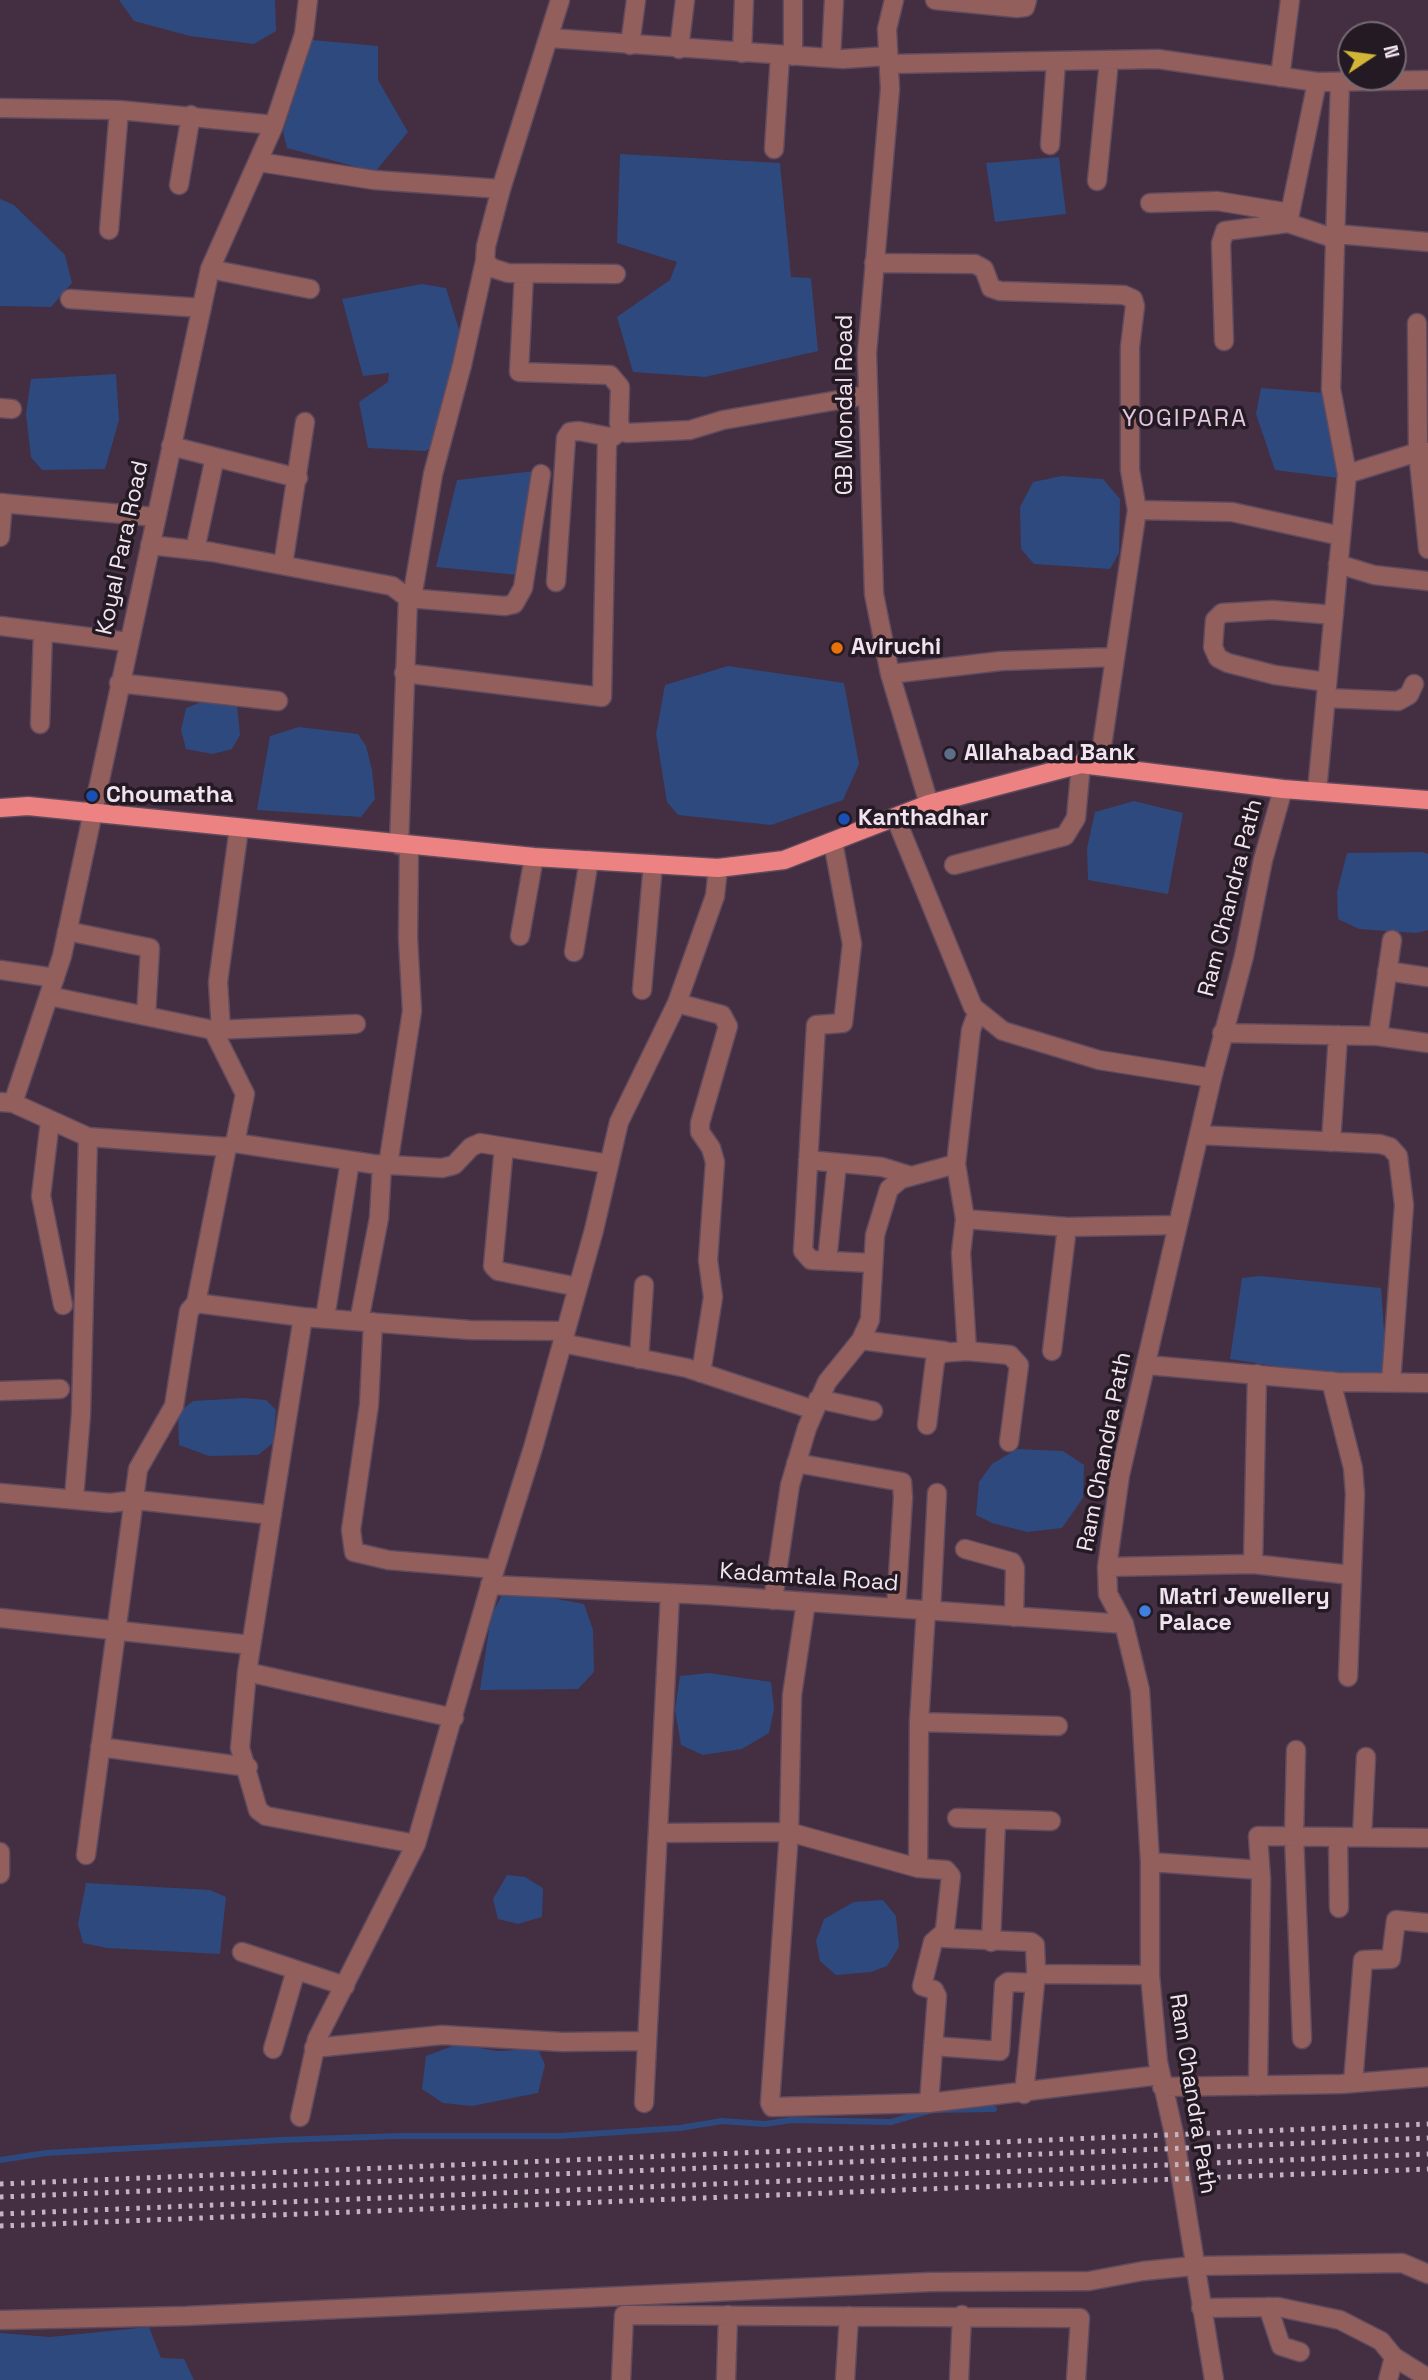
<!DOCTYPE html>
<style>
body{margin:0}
#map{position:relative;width:1428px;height:2380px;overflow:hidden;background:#442e42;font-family:"Space Grotesk",sans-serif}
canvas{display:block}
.north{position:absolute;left:1337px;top:21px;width:70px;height:70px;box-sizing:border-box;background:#241a23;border:2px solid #766a75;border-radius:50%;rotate:77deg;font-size:19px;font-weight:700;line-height:28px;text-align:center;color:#f1e3ef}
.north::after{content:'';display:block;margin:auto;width:24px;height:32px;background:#d3b635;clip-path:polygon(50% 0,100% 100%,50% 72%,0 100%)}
</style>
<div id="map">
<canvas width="1428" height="2380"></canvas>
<div class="north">N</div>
</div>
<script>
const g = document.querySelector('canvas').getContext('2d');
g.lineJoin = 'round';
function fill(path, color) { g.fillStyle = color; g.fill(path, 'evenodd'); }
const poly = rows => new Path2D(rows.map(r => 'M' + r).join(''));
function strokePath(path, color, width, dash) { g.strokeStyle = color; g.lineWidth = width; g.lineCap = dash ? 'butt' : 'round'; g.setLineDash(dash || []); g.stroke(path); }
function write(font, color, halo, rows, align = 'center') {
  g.font = font + ' "Space Grotesk",sans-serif'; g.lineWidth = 7; g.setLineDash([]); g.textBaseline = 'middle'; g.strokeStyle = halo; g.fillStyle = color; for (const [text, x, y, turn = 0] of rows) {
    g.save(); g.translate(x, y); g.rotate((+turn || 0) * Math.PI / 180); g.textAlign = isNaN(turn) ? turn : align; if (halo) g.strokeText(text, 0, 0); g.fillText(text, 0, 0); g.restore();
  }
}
fill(poly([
 [119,0,275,0,276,31,254,44,190,36,134,21],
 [312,40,378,46,378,80,408,132,375,172,287,148,283,132],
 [620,154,780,163,791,277,811,278,818,351,705,377,633,372,617,317,670,280,677,262,617,243],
 [1059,157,1066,214,995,222,986,163],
 [0,199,14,205,65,255,72,283,51,307,0,306],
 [422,284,446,288,461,336,446,441,425,451,368,448,359,402,388,382,389,373,363,376,342,299],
 [116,374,119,420,105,469,42,470,31,457,26,414,31,379],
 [1261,388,1325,393,1338,478,1275,470,1256,414],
 [544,470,528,576,436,567,457,480],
 [1062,476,1103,479,1120,499,1119,553,1110,569,1034,564,1021,549,1020,507,1033,482],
 [728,666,844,683,859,764,843,800,771,825,678,815,667,802,656,734,665,685],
 [212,698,237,705,240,735,232,749,213,754,186,749,181,730,186,708],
 [299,727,358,734,366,746,372,770,375,799,361,817,257,810,270,736],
 [1134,801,1183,813,1168,894,1088,880,1087,848,1095,812],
 [1422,852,1428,854,1428,930,1417,933,1359,929,1338,919,1337,892,1347,853],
 [1260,1276,1381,1288,1387,1372,1332,1375,1230,1359,1242,1278],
 [244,1398,266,1400,276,1410,273,1443,258,1455,209,1456,179,1445,178,1413,193,1401],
 [1017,1449,1063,1451,1084,1465,1083,1498,1062,1528,1027,1532,992,1523,976,1515,979,1482,992,1464],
 [502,1595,552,1598,584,1604,593,1630,594,1672,578,1689,480,1690,491,1616],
 [709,1673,771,1682,774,1709,769,1733,742,1749,703,1755,681,1745,675,1710,680,1676],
 [507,1875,525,1877,543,1888,542,1917,518,1924,498,1919,493,1899],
 [86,1883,210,1890,226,1897,220,1954,107,1948,83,1943,78,1924],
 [883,1900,896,1916,899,1947,887,1966,871,1972,836,1975,820,1961,816,1941,824,1919,854,1902],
 [458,2044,497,2051,538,2049,545,2065,538,2093,472,2106,443,2103,422,2089,426,2056],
 [149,2327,161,2358,184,2359,194,2380,0,2380,0,2333,50,2337]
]), '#2e497e');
strokePath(poly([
 [0,2160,46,2153,281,2140,399,2136,559,2136,680,2128,722,2121,765,2124,792,2120,891,2122,932,2110,994,2109]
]), '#2e497e', 6);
const minor = poly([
 [560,0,501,189,486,246,485,261,492,268,508,273,616,274],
 [894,0,887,29,890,89,867,353,874,594,890,674,929,804],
 [935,0,1017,8,1025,7,1027,0],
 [550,38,843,59,888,56],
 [630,45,636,0],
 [679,49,685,0],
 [742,53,744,0],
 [793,56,793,0],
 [831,58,834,0],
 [889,64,1158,59,1317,82,1428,80],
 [1280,77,1290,0],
 [1317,82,1288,223,1330,237,1335,243,1331,389,1347,474,1317,791],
 [0,108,119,110,274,125],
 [1050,145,1056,62],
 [774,149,780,56],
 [259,162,374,180,501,189],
 [1097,181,1109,61],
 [179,185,191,115],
 [1150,203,1217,201,1290,213],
 [109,230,119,110],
 [1336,234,1428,242],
 [1335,243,1340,82],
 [874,263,975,264,984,269,991,288,1000,291,1124,295,1133,299,1135,306,1130,347,1130,470,1137,510],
 [210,269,310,289],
 [524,274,519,372,610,375,620,387,619,423,622,430,627,433,690,430,723,420,867,395],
 [70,299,202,308],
 [1417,323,1418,452,1428,549],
 [1224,341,1221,243,1225,231,1288,223],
 [0,408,12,409],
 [171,446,298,478],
 [1347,474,1418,452,1427,452],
 [0,503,155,517],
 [0,537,3,503],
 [150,545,212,552,392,586,408,598,505,606,514,604,523,588,541,474],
 [195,550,215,457],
 [1338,564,1374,575,1428,581],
 [283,565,305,422],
 [556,582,566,438,570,432,579,431,610,437],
 [412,598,433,474,462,365,485,261],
 [0,626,128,642],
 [404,673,602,697,607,441,622,430],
 [890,674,1001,661,1115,657],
 [1327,682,1275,675,1228,663,1218,658,1213,647,1215,620,1222,613,1272,610,1334,615],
 [119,683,278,701],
 [1326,698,1398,701,1409,695,1414,684],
 [40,724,43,631],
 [1099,766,1137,510,1232,512,1341,536],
 [896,819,973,1007,1003,1031,1099,1060,1212,1078],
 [833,842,852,944,843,1023,816,1025,803,1251,811,1260,871,1263],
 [399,845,408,598],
 [954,865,1065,836,1076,818,1081,764],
 [67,931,150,948,146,1016],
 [520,936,534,857],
 [574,952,589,860],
 [0,970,55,978],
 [1387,971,1428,977],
 [642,990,653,864],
 [49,996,213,1030,245,1094,235,1143],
 [677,1003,722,1015,728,1026,700,1123,700,1132,711,1148,715,1162,708,1260,713,1297,701,1373],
 [213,1030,356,1024],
 [221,1030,218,982,239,828],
 [1222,1033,1378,1036,1428,1043],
 [1378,1036,1392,940],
 [0,1102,13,1103,88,1137,227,1147,235,1143,373,1164,442,1168,454,1165,471,1147,480,1143,609,1164],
 [13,1103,62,956,210,269,274,125,304,34,308,0],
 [50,1121,41,1196,63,1305],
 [1199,1135,1380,1144,1390,1147,1398,1156,1404,1205,1391,1382],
 [1331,1142,1338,1035],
 [504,1147,493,1266,498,1271,578,1287],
 [808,1160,882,1167,911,1176],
 [956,1164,965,1219,961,1253,967,1351],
 [388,1165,412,1011,408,938,409,846],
 [965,1219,1067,1227,1178,1225],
 [827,1261,837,1163],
 [196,1303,303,1317,470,1330,565,1331],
 [303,1317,247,1672,240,1748,258,1810,266,1816,416,1844],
 [325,1318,350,1161],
 [359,1321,379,1218,382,1165],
 [373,1322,369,1405,351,1530,354,1552,388,1560,495,1569],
 [861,1340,945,1351],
 [562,1343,687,1368,814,1410],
 [1052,1351,1067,1227],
 [639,1359,644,1285],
 [1147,1365,1337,1382,1428,1383],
 [1331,1381,1353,1468,1355,1494,1348,1677],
 [0,1391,60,1389],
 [818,1399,873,1411],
 [927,1425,935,1361,940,1353,967,1351,1010,1355,1019,1365,1009,1442],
 [796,1463,902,1482,903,1498,896,1608],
 [0,1493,110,1503,136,1500,272,1515],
 [74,1498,81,1414,88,1137],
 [965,1549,1012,1562,1015,1568,1014,1617],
 [1253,1564,1257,1374],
 [1107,1567,1253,1564,1351,1575],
 [490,1585,709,1595,1124,1624],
 [773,1600,790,1485,807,1428,827,1382,861,1340,870,1320,875,1235,889,1189,901,1179,956,1164,971,1030,978,1011],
 [806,1602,792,1695,789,1832,770,2103,772,2107,929,2103,1160,2075],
 [931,1610,937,1493],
 [0,1618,251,1645],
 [247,1672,454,1718],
 [919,1722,1058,1726],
 [100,1747,248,1767],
 [1296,1750,1294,1835,1302,2039],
 [957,1818,1051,1821],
 [659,1833,789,1832,918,1868,946,1870,951,1876,944,1938,1031,1942,1035,1945,1036,1970,1040,1974,1150,1975],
 [1338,1837,1339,1908],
 [1362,1837,1366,1757],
 [0,1852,0,1874],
 [86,1855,138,1469,174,1406,189,1311,196,1303,227,1147],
 [1150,1862,1260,1870],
 [918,1868,919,1722,926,1610],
 [991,1942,996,1820],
 [242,1952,345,1986],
 [933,2046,1000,2051,1004,1985,1008,1982,1035,1983],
 [314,2048,442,2035,563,2042,647,2041],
 [273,2049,296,1970],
 [1353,2083,1363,1960,1391,1959,1396,1920,1428,1923],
 [1258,2086,1261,1879,1258,1836,1428,1838],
 [1162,2087,1341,2084,1428,2077],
 [1024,2094,1036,1973],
 [644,2103,670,1594],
 [929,2103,937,1996,934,1990,922,1986,933,1942,942,1934],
 [300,2117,317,2039,416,1844,495,1569,533,1448,594,1230,619,1122,677,1003,715,896,718,868],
 [1268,2307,1281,2346,1300,2352],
 [1201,2308,1278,2307,1340,2320,1381,2341,1394,2357,1428,2378],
 [0,2320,186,2316,930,2282,1089,2281,1143,2271,1194,2266,1402,2263,1428,2274],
 [621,2380,624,2315,1080,2318,1076,2380],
 [726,2380,728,2315],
 [845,2380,849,2316],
 [959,2380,962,2315],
 [1214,2380,1174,2134,1158,2062,1150,1975,1150,1862,1140,1690,1124,1624,1108,1594,1107,1567,1120,1475,1212,1078,1244,956,1263,860,1283,789],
 [1388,2380,1394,2357]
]);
const major = poly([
 [0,808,28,806,534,857,718,868,784,860,929,804,1081,764,1283,789,1428,800]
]);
strokePath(minor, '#604b5e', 21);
strokePath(major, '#604b5e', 21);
strokePath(minor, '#935f5d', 18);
strokePath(major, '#ed8282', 18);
strokePath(poly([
 [0,2184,1428,2124],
 [0,2197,1428,2138],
 [0,2214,1428,2154],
 [0,2226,1428,2169]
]), '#c4b4c2', 5, [3.5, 7]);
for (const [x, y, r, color] of [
 [837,648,7,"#e8710a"],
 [950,754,7,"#5c6f8a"],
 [92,796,7,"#1a4fb4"],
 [844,819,7,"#1a4fb4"],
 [1145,1611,7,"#3f7fe0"]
]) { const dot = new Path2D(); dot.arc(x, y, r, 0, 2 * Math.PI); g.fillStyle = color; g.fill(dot); strokePath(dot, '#241a23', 2.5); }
write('23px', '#f1e3ef', '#241a23', [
 ["GB Mondal Road",846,405,-90],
 ["Koyal Para Road",123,548,-78],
 ["Ram Chandra Path",1231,898,-76],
 ["Ram Chandra Path",1105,1452,-79],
 ["Kadamtala Road",809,1578,4],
 ["Ram Chandra Path",1192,2094,81]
]);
write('bold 23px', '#f1e3ef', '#241a23', [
 ["Aviruchi",851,648],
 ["Allahabad Bank",964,754],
 ["Choumatha",106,796],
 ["Kanthadhar",858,819],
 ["Matri Jewellery",1159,1598],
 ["Palace",1159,1624]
], 'left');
g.letterSpacing = '2px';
write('24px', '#e3c7e0', '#241a23', [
 ["YOGIPARA",1185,419]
]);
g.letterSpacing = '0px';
</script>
